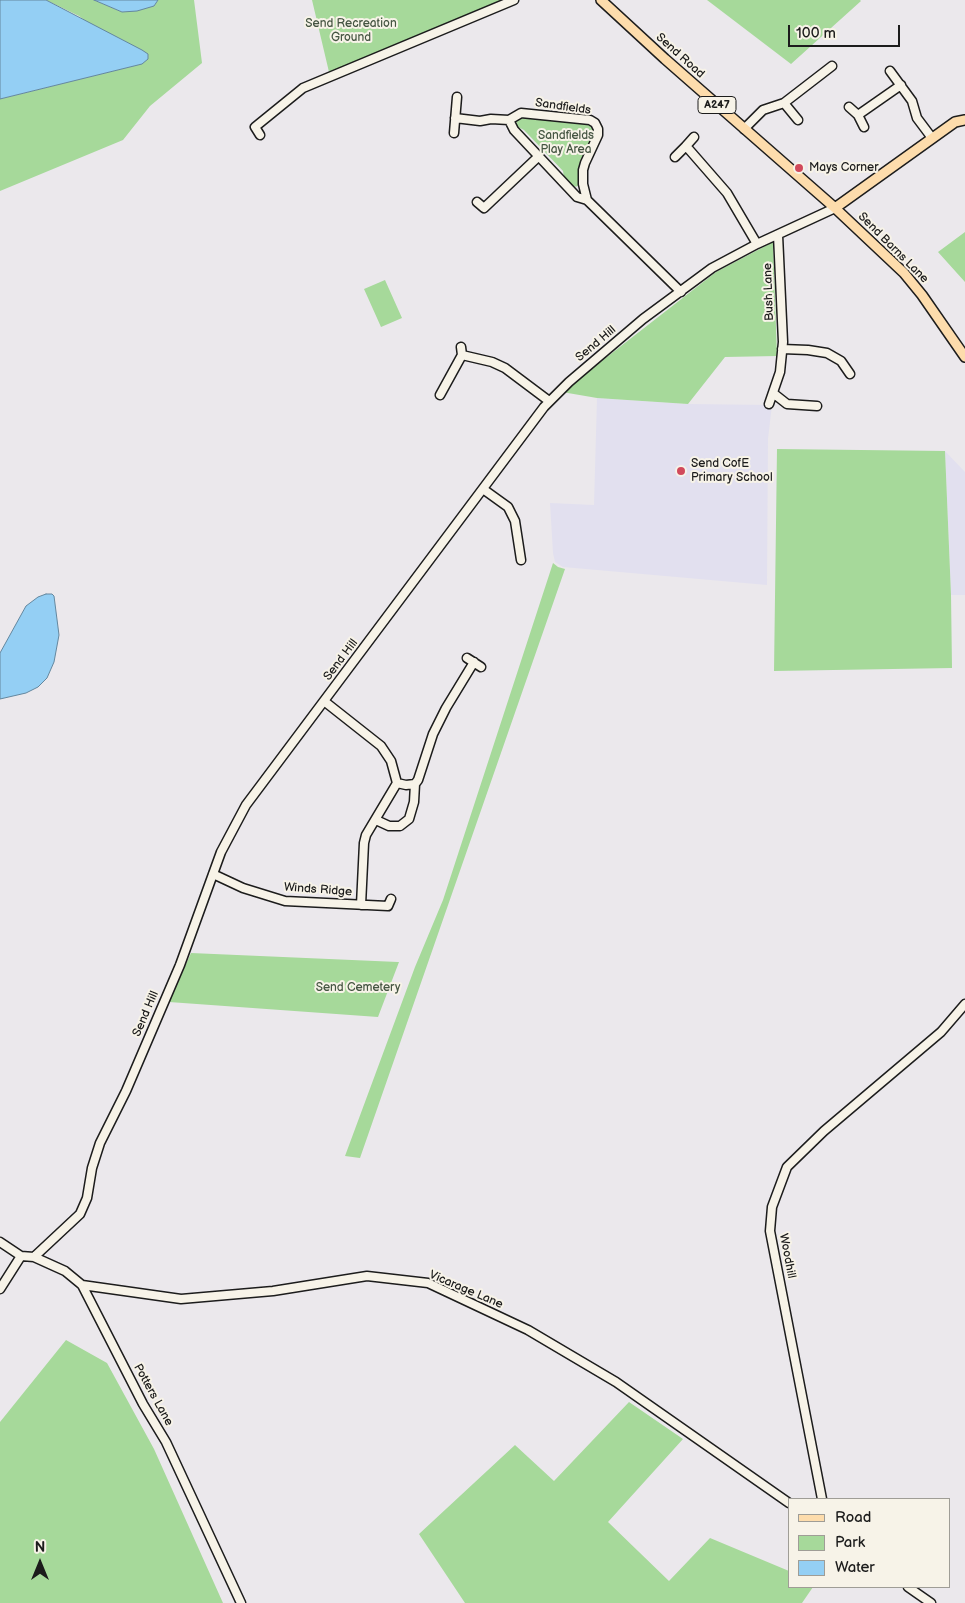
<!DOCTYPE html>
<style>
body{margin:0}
#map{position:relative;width:965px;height:1603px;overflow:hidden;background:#ebe8ec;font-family:"Balsamiq Sans",sans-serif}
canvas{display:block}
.legend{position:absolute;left:788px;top:1498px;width:162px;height:90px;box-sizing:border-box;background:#f7f3e8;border:1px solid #9f9d96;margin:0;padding:6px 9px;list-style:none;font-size:15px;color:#1c1c1c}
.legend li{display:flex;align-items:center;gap:10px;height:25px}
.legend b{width:25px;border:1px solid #9f9d96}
.north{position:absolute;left:15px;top:1538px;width:50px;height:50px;-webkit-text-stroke:4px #f7f3e8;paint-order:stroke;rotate:0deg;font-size:14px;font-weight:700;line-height:20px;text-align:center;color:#1c1c1c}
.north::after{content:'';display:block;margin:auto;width:18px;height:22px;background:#1c1c1c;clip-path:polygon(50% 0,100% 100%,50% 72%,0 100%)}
.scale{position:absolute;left:788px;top:25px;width:112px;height:22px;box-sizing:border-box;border:2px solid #1c1c1c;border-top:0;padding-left:6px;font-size:15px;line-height:18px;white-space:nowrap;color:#1c1c1c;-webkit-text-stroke:4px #f7f3e8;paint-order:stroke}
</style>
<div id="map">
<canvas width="965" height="1603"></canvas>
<ul class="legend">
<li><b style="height:6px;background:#fddcac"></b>Road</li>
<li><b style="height:14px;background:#a6d99a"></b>Park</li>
<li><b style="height:14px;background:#94cff4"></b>Water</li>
</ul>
<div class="north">N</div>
<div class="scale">100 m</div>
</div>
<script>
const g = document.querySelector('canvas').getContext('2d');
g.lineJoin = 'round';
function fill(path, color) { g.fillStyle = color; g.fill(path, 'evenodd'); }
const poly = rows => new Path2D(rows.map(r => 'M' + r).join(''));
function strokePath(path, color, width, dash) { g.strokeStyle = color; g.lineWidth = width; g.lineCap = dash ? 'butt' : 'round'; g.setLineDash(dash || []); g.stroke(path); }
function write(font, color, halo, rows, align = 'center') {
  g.font = font + ' "Balsamiq Sans",sans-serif'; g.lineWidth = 4; g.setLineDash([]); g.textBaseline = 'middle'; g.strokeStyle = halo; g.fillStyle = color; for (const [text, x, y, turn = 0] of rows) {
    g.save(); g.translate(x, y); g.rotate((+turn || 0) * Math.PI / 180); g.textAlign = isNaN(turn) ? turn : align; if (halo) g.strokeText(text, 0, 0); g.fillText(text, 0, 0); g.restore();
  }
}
fill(poly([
 [597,398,688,404,772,405,768,439,767,585,563,567,555,562,553,553,550,503,594,505],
 [945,451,965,472,965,595,951,595]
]), '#e2e0ef');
fill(poly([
 [46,0,94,0,122,12,154,6,158,0,194,0,202,63,150,106,123,140,0,191,0,99,141,64,79,16],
 [312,0,505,0,329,72],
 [707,0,860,0,861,1,791,64],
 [522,116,579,124,582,122,590,123,594,128,594,133,580,164,579,186,573,187,564,178,563,171,524,130,516,126,517,119],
 [965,232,965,282,938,252],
 [773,242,777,356,725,357,688,404,597,398,562,392,716,272],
 [385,280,402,318,381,327,364,289],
 [777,449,945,451,951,595,952,668,774,671],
 [553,563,558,567,565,569,360,1158,345,1156,415,967,443,900],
 [191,953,398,962,399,962,378,1017,169,1002],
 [66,1340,107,1363,154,1449,223,1603,0,1603,0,1422],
 [629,1402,683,1439,608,1522,669,1581,710,1538,789,1571,789,1587,813,1587,802,1603,465,1603,419,1534,515,1445,554,1481]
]), '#a6d99a');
const water = poly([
 [0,0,46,0,142,50,148,54,148,59,142,64,0,99,0,0],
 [94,0,158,0,154,6,137,11,122,12,94,0],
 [46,594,52,594,54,596,59,635,54,662,47,678,38,687,26,693,0,699,0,653,26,606,38,597,46,594]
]);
fill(water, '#94cff4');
strokePath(water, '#64879e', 1);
const minor = poly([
 [890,71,912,101,917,118,932,138],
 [784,103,798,120],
 [849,107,858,115,901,85],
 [858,115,864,127],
 [455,118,480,121,491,119,509,120,514,130,577,197,587,200,681,292],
 [509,120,521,113,590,120,595,123,598,129,598,135,585,163,583,170,583,184,587,200],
 [744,129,763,110,784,103,832,66],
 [454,133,457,97],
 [260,135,255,127,303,88,514,0],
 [694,137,686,146,727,193,757,244],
 [675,157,686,146],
 [477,202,484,208,539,156],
 [461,347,462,355,492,362,505,368,549,401],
 [782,349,808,350,827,353,841,361,850,374],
 [773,393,787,404,817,406],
 [440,395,462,355],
 [769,404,780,372,783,342,778,235],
 [483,489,508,507,515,521,521,560],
 [467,658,481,667],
 [324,701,381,746,391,761,397,783],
 [376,820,389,826,400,826,409,819,414,802,415,784],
 [213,874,243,888,285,901,388,906,391,899],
 [361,905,364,843,366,835,397,783,406,785,415,784,418,780,433,734,446,708,474,662],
 [0,1242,21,1256,34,1257,65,1271,82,1285,143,1404,166,1442,241,1603],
 [34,1257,80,1214,87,1198,92,1168,100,1143,126,1091,180,965,221,852,246,805,544,407,569,382,643,319,712,268,757,244,835,208],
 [82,1285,181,1299,273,1291,367,1276,428,1283,528,1330,616,1382,789,1503],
 [0,1289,21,1256],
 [822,1499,770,1231,772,1207,787,1167,824,1131,941,1032,965,1004],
 [908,1587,931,1603]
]);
const major = poly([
 [601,0,665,59,835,208,904,273,922,295,965,357],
 [835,208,955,122,965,120]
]);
strokePath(minor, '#1c1c1c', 11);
strokePath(major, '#1c1c1c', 12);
strokePath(minor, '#f7f3e8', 8);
strokePath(major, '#fddcac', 9);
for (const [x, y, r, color] of [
 [799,168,5,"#d1495b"],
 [681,471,5,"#d1495b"]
]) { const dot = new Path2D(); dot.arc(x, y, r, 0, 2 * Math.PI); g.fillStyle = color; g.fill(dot); strokePath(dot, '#f7f3e8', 2); }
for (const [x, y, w] of [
 [717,105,38]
]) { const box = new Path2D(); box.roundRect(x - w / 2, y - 8.5, w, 17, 4); g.fillStyle = '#f7f3e8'; g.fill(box); strokePath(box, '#1c1c1c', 1); }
write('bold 11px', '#1c1c1c', null, [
 ["A247",717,105]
]);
write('12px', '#455542', '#f7f3e8', [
 ["Send Recreation",351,24],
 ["Ground",351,38],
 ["Sandfields",566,136],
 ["Play Area",566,150],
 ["Send Cemetery",358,988]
]);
write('12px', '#1c1c1c', '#f7f3e8', [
 ["Send Road",680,56,42],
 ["Sandfields",563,107,8],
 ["Send Barns Lane",893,248,45],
 ["Bush Lane",769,292,-92],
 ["Send Hill",596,344,-40],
 ["Send Hill",341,660,-53],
 ["Winds Ridge",318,890,4],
 ["Send Hill",146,1014,-67],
 ["Woodhill",787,1256,79],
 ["Vicarage Lane",466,1290,23],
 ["Potters Lane",153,1395,61]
]);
write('12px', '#1c1c1c', '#f7f3e8', [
 ["Mays Corner",809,168],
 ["Send CofE",691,464],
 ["Primary School",691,478]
], 'left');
</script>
